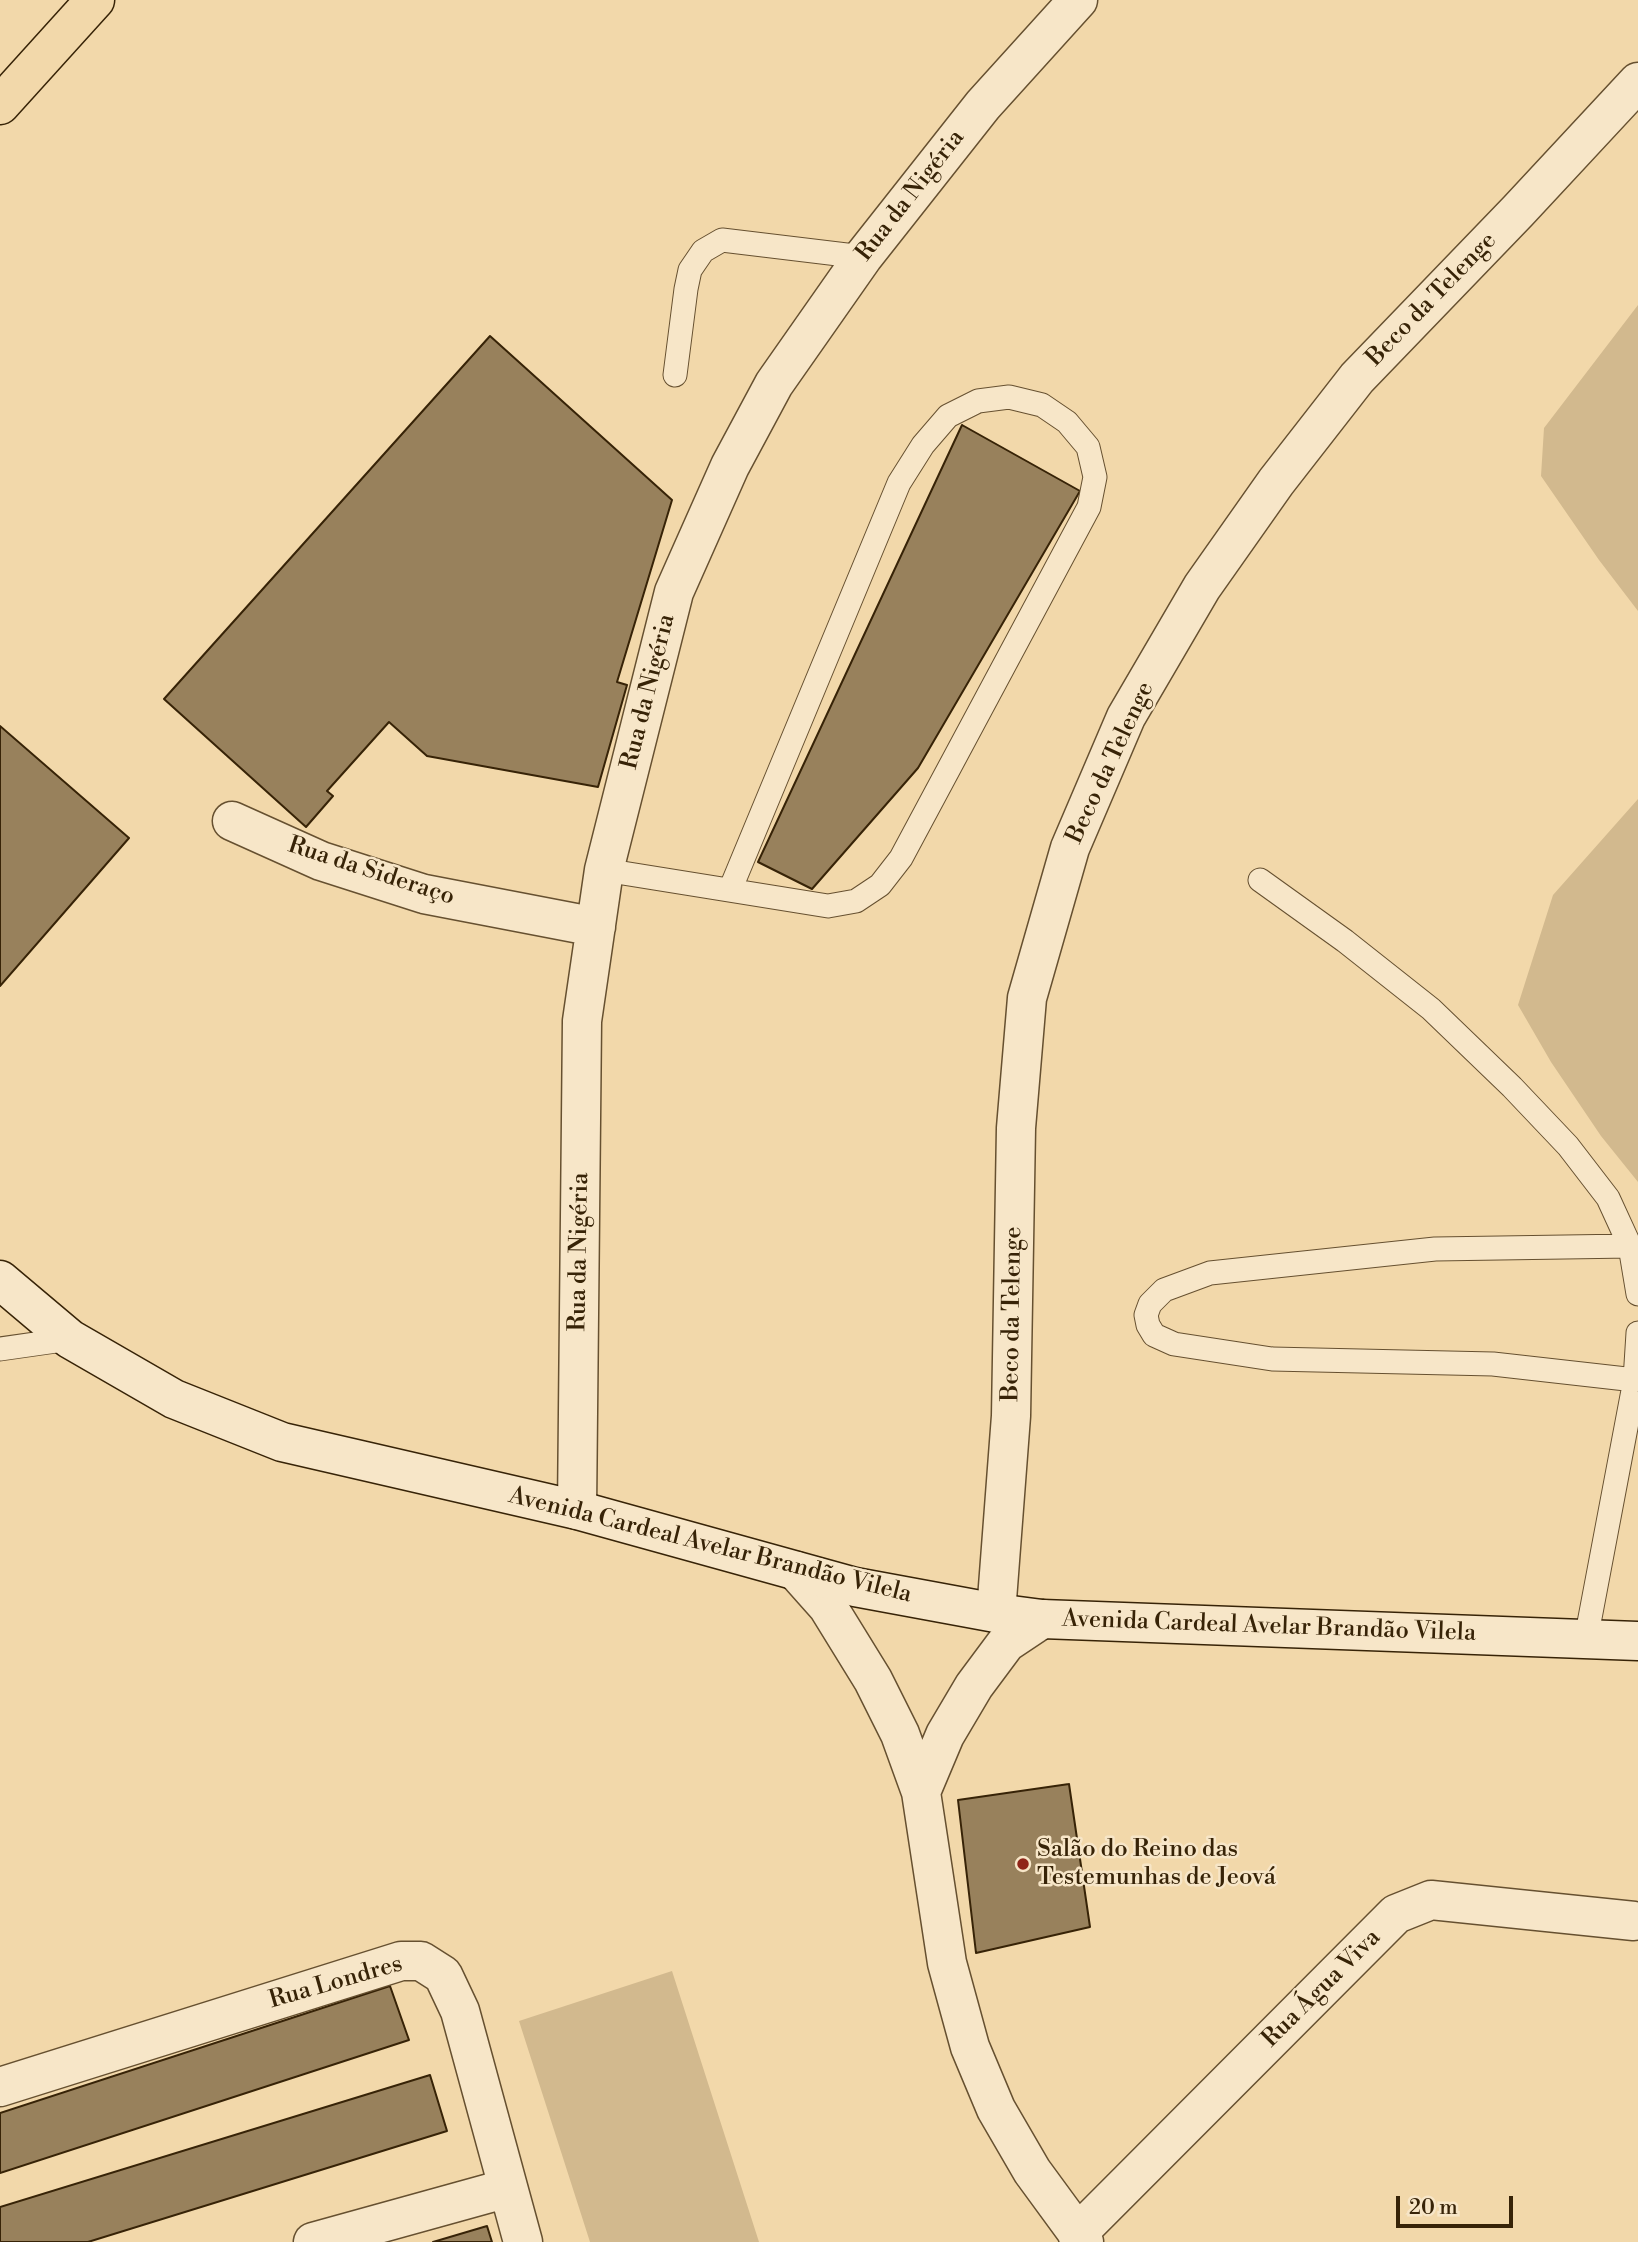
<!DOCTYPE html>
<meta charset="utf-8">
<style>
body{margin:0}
#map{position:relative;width:1638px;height:2242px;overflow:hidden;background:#f2d8aa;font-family:"Libre Bodoni",serif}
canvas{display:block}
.scale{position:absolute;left:1396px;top:2196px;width:117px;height:32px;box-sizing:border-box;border:4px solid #372307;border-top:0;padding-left:9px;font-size:21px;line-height:24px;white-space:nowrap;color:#372307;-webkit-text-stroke:5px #f7e6c8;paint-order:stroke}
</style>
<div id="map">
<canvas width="1638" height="2242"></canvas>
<div class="scale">20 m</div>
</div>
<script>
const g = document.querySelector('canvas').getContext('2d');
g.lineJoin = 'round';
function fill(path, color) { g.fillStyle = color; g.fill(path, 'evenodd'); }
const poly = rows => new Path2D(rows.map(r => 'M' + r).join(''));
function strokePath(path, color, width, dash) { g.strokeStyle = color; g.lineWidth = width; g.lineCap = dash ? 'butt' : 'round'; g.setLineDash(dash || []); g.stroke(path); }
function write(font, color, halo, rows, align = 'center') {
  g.font = font + ' "Libre Bodoni",serif'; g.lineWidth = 5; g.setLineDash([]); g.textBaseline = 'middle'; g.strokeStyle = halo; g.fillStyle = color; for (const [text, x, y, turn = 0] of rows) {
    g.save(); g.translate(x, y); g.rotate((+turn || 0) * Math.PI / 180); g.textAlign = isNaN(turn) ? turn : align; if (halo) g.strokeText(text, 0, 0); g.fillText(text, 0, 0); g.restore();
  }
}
fill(poly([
 [1638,305,1638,611,1599,560,1541,476,1544,428],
 [1638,799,1638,1182,1601,1136,1551,1062,1518,1005,1553,895],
 [672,1971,759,2242,590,2242,519,2021]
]), '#d2b98e');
const building = poly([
 [490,336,672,500,617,682,627,685,598,787,427,756,389,722,327,791,333,796,306,827,164,699,490,336],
 [962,425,1080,491,918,768,812,889,758,862,962,425],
 [0,726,129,838,0,986,0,726],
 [1069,1784,1090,1927,976,1953,958,1800,1069,1784],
 [390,1986,409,2040,0,2173,0,2113,390,1986],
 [430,2075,447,2131,88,2242,0,2242,0,2207,430,2075],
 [487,2226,492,2242,433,2242,487,2226]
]);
fill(building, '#98815c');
strokePath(building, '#372307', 2);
const service = poly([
 [675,375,686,289,690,270,703,251,722,240,863,257],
 [604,870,828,906,856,901,880,885,901,858,1089,507,1095,477,1088,447,1067,422,1042,405,1009,397,978,401,948,416,923,445,899,483,730,890],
 [1260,880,1345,941,1431,1009,1512,1087,1568,1146,1608,1198,1630,1246,1638,1294],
 [1630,1246,1435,1249,1210,1273,1164,1290,1150,1304,1146,1315,1148,1325,1154,1335,1174,1344,1272,1359,1493,1364,1635,1380],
 [0,1349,70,1339],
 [1586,1639,1635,1380,1638,1333]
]);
const minor = poly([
 [232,821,321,861,424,894,596,927],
 [577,1510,582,1021,604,870,674,592,730,466,774,384,863,257,983,105,1078,0],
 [796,1571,828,1607,873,1680,900,1734,921,1792,947,1963,970,2047,996,2109,1032,2171,1084,2242],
 [996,1613,1011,1416,1016,1128,1027,998,1070,848,1126,717,1202,587,1276,482,1357,378,1518,211,1638,82],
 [921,1792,945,1735,974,1686,1006,1643,1042,1619],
 [0,2087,401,1961,421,1961,443,1975,460,2011,523,2242],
 [1077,2234,1396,1914,1431,1900,1634,1921],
 [313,2242,508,2188]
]);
const secondary = poly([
 [0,1280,70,1339,174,1399,282,1442,577,1510,855,1587,996,1613,1042,1619,1638,1641]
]);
const primary = poly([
 [0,105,95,0]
]);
strokePath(service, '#665030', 25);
strokePath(minor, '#665030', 41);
strokePath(secondary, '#372307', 41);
strokePath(primary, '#372307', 41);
strokePath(service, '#f7e6c8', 23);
strokePath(minor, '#f7e6c8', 38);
strokePath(secondary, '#f7e6c8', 38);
strokePath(primary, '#f2d8aa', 38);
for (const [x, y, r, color] of [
 [1023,1864,7,"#8f2418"]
]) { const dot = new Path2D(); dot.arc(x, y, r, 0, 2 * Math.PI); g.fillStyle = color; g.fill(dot); strokePath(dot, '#f7e6c8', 2.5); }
write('24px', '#372307', '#f7e6c8', [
 ["Rua da Nigéria",911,196,-52],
 ["Beco da Telenge",1432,300,-46],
 ["Rua da Nigéria",649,692,-76],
 ["Beco da Telenge",1111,763,-65],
 ["Rua da Sideraço",371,872,18],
 ["Rua da Nigéria",580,1252,-89],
 ["Beco da Telenge",1013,1314,-89],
 ["Avenida Cardeal Avelar Brandão Vilela",710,1546,14],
 ["Avenida Cardeal Avelar Brandão Vilela",1269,1627,2],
 ["Rua Londres",336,1983,-16],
 ["Rua Água Viva",1322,1989,-45]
]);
write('24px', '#372307', '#f7e6c8', [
 ["Salão do Reino das",1037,1850],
 ["Testemunhas de Jeová",1037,1878]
], 'left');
</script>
